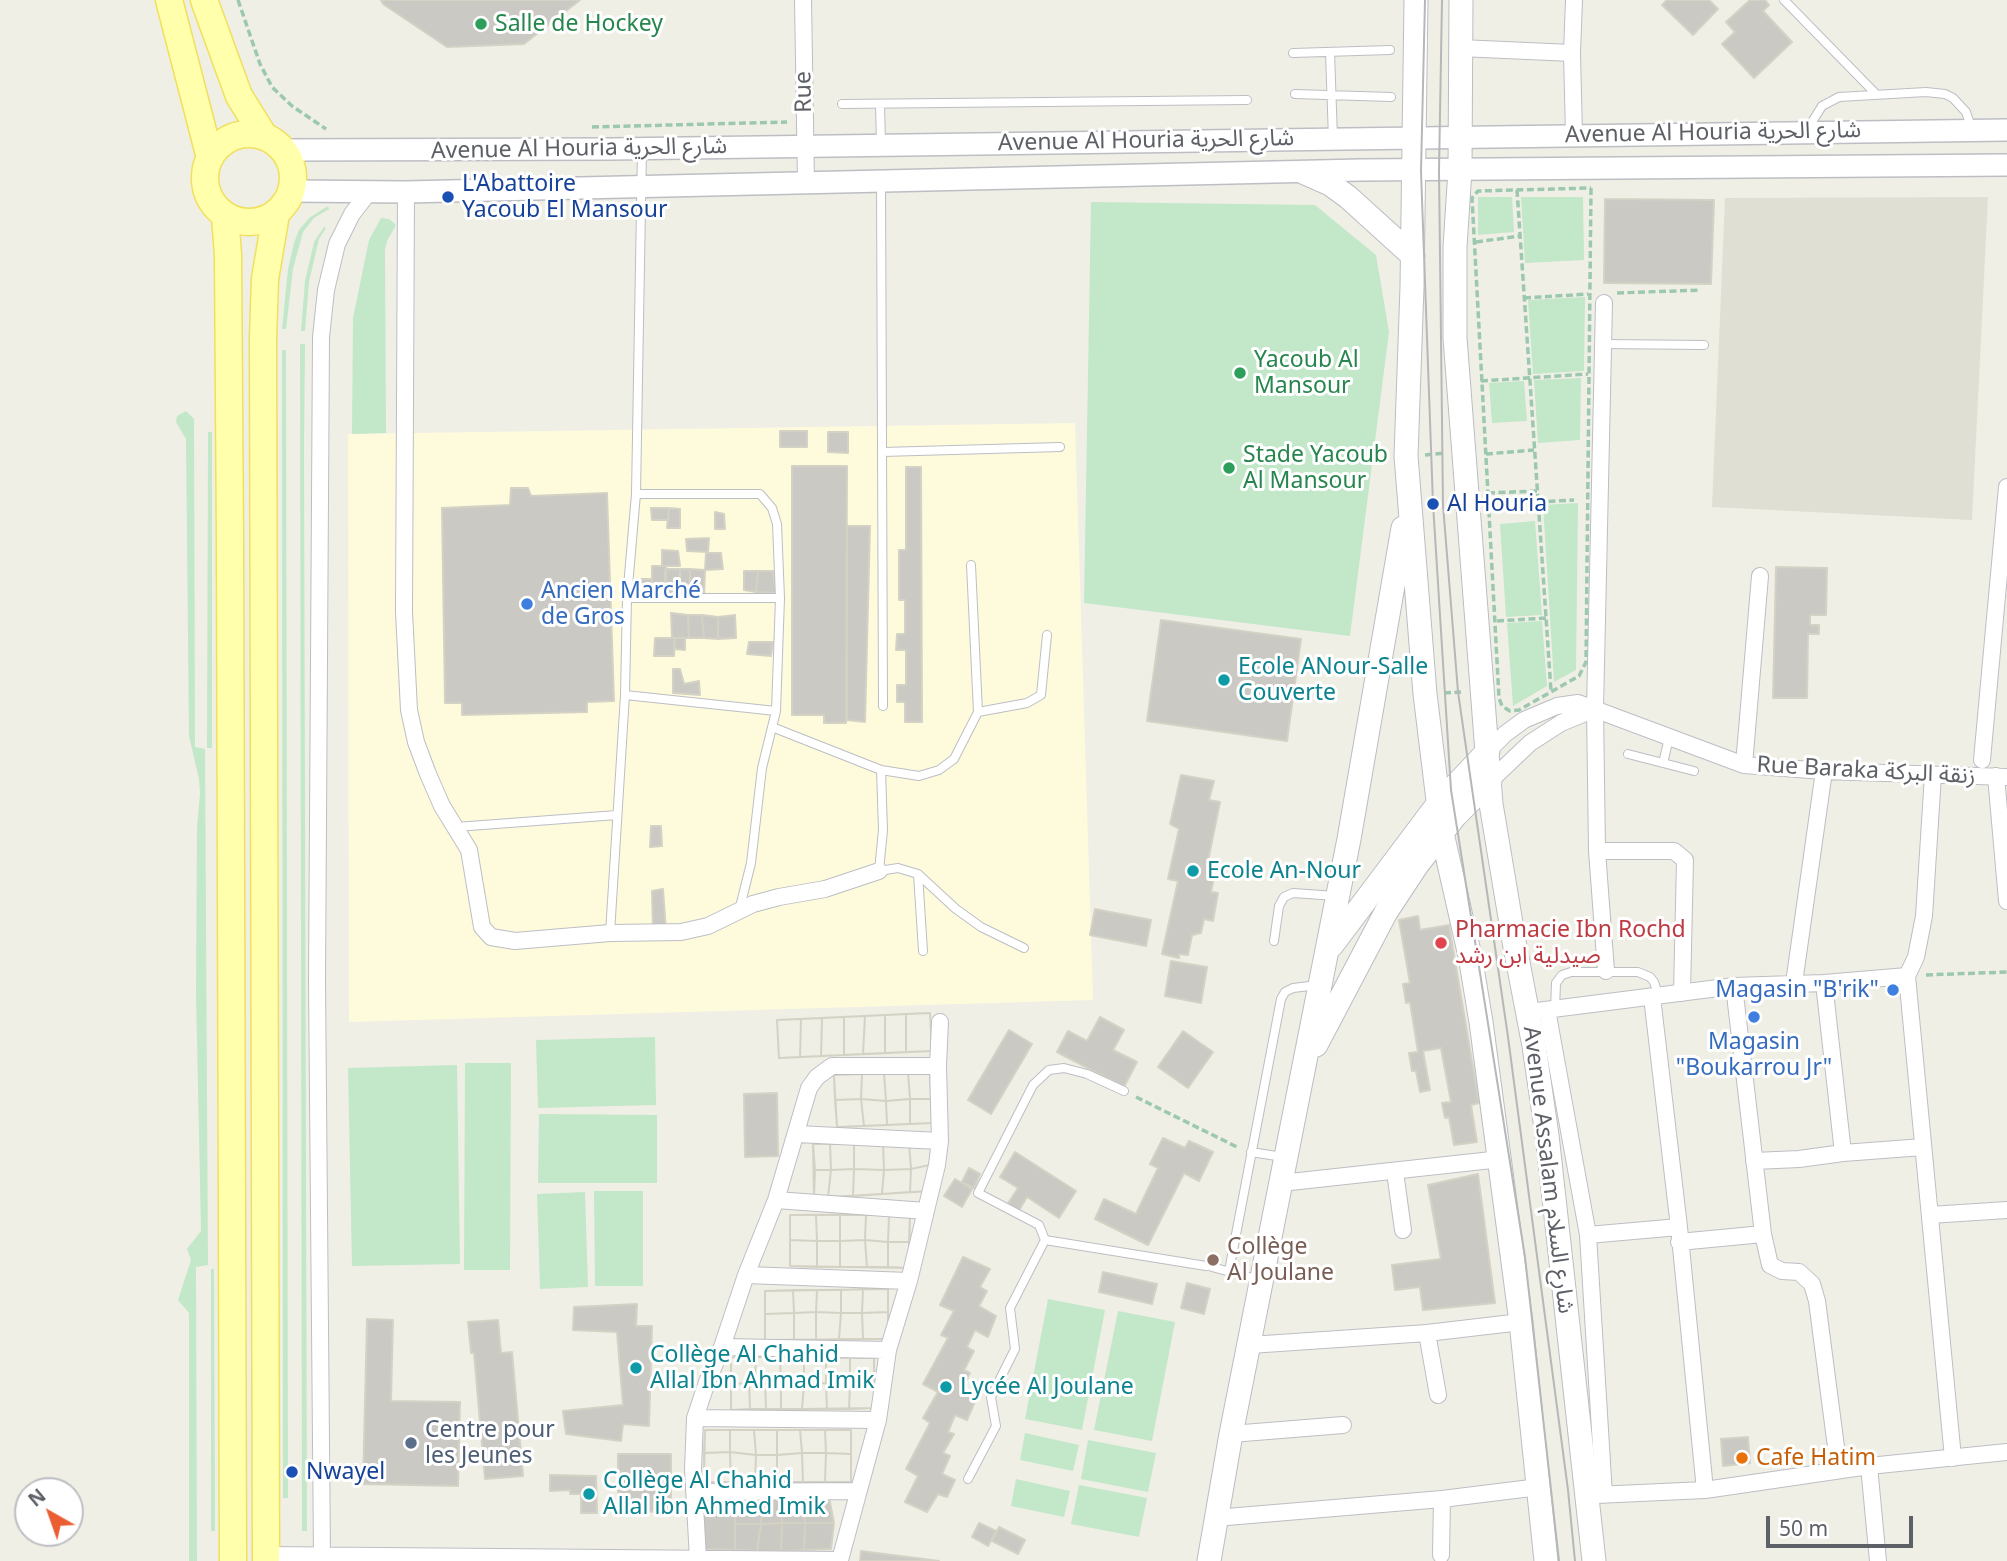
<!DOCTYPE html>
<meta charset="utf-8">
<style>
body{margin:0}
#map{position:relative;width:2007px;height:1561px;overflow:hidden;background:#f0efe6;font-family:"Noto Sans",sans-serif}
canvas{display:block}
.north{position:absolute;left:14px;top:1477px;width:70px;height:70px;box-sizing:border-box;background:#fff;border:2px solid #bebfc2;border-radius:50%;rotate:320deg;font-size:19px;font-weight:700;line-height:28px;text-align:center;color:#5d6066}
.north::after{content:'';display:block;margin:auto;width:24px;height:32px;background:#e95e33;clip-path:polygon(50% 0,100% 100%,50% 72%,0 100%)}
.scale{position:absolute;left:1766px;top:1516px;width:147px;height:32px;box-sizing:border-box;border:4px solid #5d6066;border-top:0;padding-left:9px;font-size:21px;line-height:24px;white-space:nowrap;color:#5d6066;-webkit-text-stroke:5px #fff;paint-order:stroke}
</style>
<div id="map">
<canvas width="2007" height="1561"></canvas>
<div class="north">N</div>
<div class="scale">50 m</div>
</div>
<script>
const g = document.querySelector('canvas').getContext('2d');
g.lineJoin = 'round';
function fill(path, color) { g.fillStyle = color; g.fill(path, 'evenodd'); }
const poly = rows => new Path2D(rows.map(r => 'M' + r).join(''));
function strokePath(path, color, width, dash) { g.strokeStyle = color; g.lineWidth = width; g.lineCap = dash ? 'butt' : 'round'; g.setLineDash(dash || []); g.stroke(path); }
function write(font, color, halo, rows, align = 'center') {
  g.font = font + ' "Noto Sans","Noto Sans Arabic",sans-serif'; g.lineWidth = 6; g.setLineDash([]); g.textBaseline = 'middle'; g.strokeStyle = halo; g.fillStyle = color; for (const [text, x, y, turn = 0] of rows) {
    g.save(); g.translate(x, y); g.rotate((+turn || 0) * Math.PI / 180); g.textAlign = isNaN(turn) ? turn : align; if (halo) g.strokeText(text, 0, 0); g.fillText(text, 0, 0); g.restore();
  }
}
fill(poly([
 [1075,423,1093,1000,349,1022,348,434]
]), '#fefbdd');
fill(poly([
 [1988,197,1972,520,1712,507,1725,198]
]), '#e0dfd4');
fill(poly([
 [1478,197,1512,197,1514,232,1478,235],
 [1521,197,1583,197,1584,260,1525,263],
 [1091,202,1315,205,1376,255,1389,332,1350,636,1084,603],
 [328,206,329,209,314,218,303,232,293,269,286,329,282,329,288,269,294,243,299,230,309,218],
 [381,218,389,219,396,225,387,241,385,250,386,433,352,434,353,318,369,240],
 [324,227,326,228,319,239,309,282,305,331,301,331,305,281,314,242],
 [1585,297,1584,371,1533,374,1528,300],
 [300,344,305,344,304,447,307,1531,302,1531],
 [282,350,286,350,288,1498,283,1498],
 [1581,378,1580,440,1538,443,1534,380],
 [1524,381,1527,421,1492,423,1489,383],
 [186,411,194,419,195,747,205,749,208,1265,196,1267,197,1561,189,1561,189,1313,178,1300,191,1260,187,1249,201,1231,196,991,197,828,200,794,199,779,189,736,186,439,176,422,177,416],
 [208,432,212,432,212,748,207,748],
 [1578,503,1576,670,1554,682,1543,505],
 [1535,521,1542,615,1506,617,1500,524],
 [1542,621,1547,686,1513,706,1507,623],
 [655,1037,656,1105,538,1108,536,1040],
 [465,1063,511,1063,510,1270,464,1270],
 [457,1065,460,1264,352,1266,348,1068],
 [539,1114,657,1115,657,1183,538,1183],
 [594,1191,643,1191,643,1286,595,1286],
 [585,1192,588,1287,540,1289,537,1194],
 [211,1269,214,1269,215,1531,211,1531],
 [1048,1299,1105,1310,1082,1430,1025,1419],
 [1118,1311,1175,1322,1152,1441,1094,1430],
 [1025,1433,1079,1445,1073,1471,1020,1460],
 [1088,1440,1156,1453,1148,1492,1081,1479],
 [1016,1479,1070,1491,1064,1517,1011,1506],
 [1079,1485,1147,1498,1139,1537,1071,1524]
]), '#c3e7c9');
const building = poly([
 [381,0,580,0,524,44,447,47,383,4,381,0],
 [1667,0,1709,0,1718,9,1693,35,1662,5,1667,0],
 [1750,0,1765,0,1769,5,1763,11,1792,42,1754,78,1722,44,1735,32,1726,22,1750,0],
 [1605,199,1714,200,1711,284,1604,283,1605,199],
 [780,431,807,431,807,447,780,447,780,431],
 [828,432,848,432,848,453,828,452,828,432],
 [792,466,847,466,846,723,824,723,824,715,792,715,792,466],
 [906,467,921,467,922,722,905,722,905,702,897,702,897,685,906,685,906,650,896,650,897,634,905,634,905,600,899,600,899,550,906,550,906,467],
 [511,488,528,488,531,496,607,493,614,701,587,702,587,712,462,715,462,703,445,703,442,508,510,505,511,488],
 [651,508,669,508,668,520,652,520,651,508],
 [669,508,680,509,680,528,667,528,669,508],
 [715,512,724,514,725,529,715,529,715,512],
 [847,526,870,526,865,722,847,720,847,526],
 [709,538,708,552,687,551,686,539,709,538],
 [662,550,678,551,680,566,662,566,662,550],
 [706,553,721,553,723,569,705,570,706,553],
 [652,566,666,566,666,587,652,587,652,566],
 [1776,567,1827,568,1826,615,1810,615,1810,625,1819,625,1819,634,1808,634,1807,698,1773,698,1776,567],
 [665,569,680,569,680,598,665,598,665,569],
 [680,569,690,569,690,598,680,598,680,569],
 [690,569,705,570,704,598,690,598,690,569],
 [744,571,758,571,756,592,744,590,744,571],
 [758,571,773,571,776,593,756,592,758,571],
 [641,579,652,579,652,587,641,588,641,579],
 [671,613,688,615,689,638,672,638,671,613],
 [688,615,702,615,704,638,689,638,688,615],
 [702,615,718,617,718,639,704,638,702,615],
 [735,615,736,638,718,639,718,617,735,615],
 [1161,620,1301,639,1287,741,1147,721,1161,620],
 [655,638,675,638,674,656,654,656,655,638],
 [675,638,685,638,685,650,674,649,675,638],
 [749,642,773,642,771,656,747,654,749,642],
 [673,669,680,669,684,684,699,681,700,695,673,693,673,669],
 [1181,775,1214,781,1209,800,1220,802,1208,861,1217,863,1211,892,1218,893,1213,921,1204,919,1201,933,1192,935,1188,955,1179,954,1179,958,1162,954,1178,881,1168,879,1179,829,1170,824,1181,775],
 [651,826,661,826,662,846,650,847,651,826],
 [663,889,666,932,653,930,652,891,663,889],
 [1095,909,1151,920,1146,946,1090,935,1095,909],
 [1418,916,1420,930,1449,925,1479,1103,1471,1105,1477,1142,1454,1145,1449,1117,1445,1118,1442,1103,1451,1102,1441,1048,1423,1051,1430,1090,1420,1092,1416,1071,1412,1071,1409,1053,1418,1052,1410,1002,1406,1003,1403,984,1410,983,1399,920,1418,916],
 [1171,961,1207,967,1201,1003,1165,996,1171,961],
 [930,1013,932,1051,779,1058,777,1020,930,1013],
 [930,1013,932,1051,906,1052,906,1014,930,1013],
 [906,1014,906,1052,885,1053,885,1015,906,1014],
 [885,1015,885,1053,863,1054,865,1016,885,1015],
 [865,1016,863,1054,844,1055,844,1017,865,1016],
 [844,1017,844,1055,821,1056,822,1018,844,1017],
 [1100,1017,1124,1030,1113,1050,1137,1062,1124,1087,1057,1052,1068,1031,1087,1041,1100,1017],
 [822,1018,821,1056,800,1057,801,1019,822,1018],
 [801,1019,800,1057,779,1058,777,1020,801,1019],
 [1009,1030,1032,1044,991,1114,968,1100,1009,1030],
 [1183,1031,1213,1052,1188,1088,1158,1067,1183,1031],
 [930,1071,932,1123,837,1127,834,1075,930,1071],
 [930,1071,931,1099,910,1099,908,1072,930,1071],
 [908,1072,910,1099,886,1101,884,1073,908,1072],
 [884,1073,886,1101,861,1099,862,1074,884,1073],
 [862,1074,861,1099,835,1100,834,1075,862,1074],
 [777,1093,778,1156,745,1157,744,1094,777,1093],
 [861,1099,864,1126,837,1127,835,1100,861,1099],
 [861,1099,886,1101,887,1125,864,1126,861,1099],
 [910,1099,910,1124,887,1125,886,1101,910,1099],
 [910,1099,931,1099,932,1123,910,1124,910,1099],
 [1163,1138,1185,1148,1189,1141,1213,1152,1199,1181,1184,1173,1148,1245,1095,1219,1104,1199,1136,1214,1158,1168,1150,1164,1163,1138],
 [909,1143,911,1169,884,1170,883,1144,909,1143],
 [909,1143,936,1143,934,1164,911,1169,909,1143],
 [936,1143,931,1191,814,1198,813,1144,936,1143],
 [813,1144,830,1144,831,1170,815,1170,813,1144],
 [830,1144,854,1144,854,1169,831,1170,830,1144],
 [854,1144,883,1144,884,1170,854,1169,854,1144],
 [1015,1152,1076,1191,1059,1218,1027,1197,1018,1212,1007,1205,1018,1188,1000,1177,1015,1152],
 [934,1164,931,1191,910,1192,911,1169,934,1164],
 [969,1168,980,1174,974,1188,962,1182,969,1168],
 [854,1169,853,1196,828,1197,831,1170,854,1169],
 [854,1169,884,1170,882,1194,853,1196,854,1169],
 [911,1169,910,1192,882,1194,884,1170,911,1169],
 [815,1170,831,1170,828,1197,814,1198,815,1170],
 [1478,1174,1495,1303,1423,1310,1420,1287,1395,1290,1392,1265,1441,1259,1428,1185,1478,1174],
 [955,1179,972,1189,962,1207,944,1196,955,1179],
 [910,1214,909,1268,790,1266,790,1215,910,1214],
 [910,1214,909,1242,888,1242,889,1215,910,1214],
 [790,1215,816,1215,817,1241,790,1240,790,1215],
 [816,1215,840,1215,840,1241,817,1241,816,1215],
 [840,1215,866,1215,865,1240,840,1241,840,1215],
 [866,1215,889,1215,888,1242,865,1240,866,1215],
 [790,1240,817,1241,817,1267,790,1266,790,1240],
 [865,1240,867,1267,840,1267,840,1241,865,1240],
 [865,1240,888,1242,888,1267,867,1267,865,1240],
 [817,1241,840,1241,840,1267,817,1267,817,1241],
 [888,1242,909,1242,909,1268,888,1267,888,1242],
 [963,1257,990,1269,980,1287,987,1291,979,1306,996,1316,988,1337,975,1330,967,1347,974,1351,964,1370,970,1373,962,1389,976,1399,967,1420,955,1415,948,1432,954,1434,943,1453,950,1456,942,1474,955,1480,947,1497,938,1494,927,1512,905,1502,918,1476,906,1469,930,1423,923,1418,938,1392,923,1384,948,1338,941,1335,954,1311,940,1305,963,1257],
 [1103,1272,1157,1284,1152,1304,1099,1292,1103,1272],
 [1187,1283,1210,1289,1204,1314,1181,1308,1187,1283],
 [863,1289,862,1313,841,1313,841,1290,863,1289],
 [863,1289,888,1289,888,1312,862,1313,863,1289],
 [888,1289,888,1339,765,1340,765,1291,888,1289],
 [793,1290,794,1313,765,1314,765,1291,793,1290],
 [793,1290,817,1290,816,1312,794,1313,793,1290],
 [817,1290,841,1290,841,1313,816,1312,817,1290],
 [637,1304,636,1326,652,1326,649,1426,623,1424,621,1441,566,1434,563,1411,623,1405,617,1332,573,1330,574,1307,637,1304],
 [816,1312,816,1340,794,1340,794,1313,816,1312],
 [816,1312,841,1313,839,1339,816,1340,816,1312],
 [888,1312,888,1339,863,1339,862,1313,888,1312],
 [794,1313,794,1340,765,1340,765,1314,794,1313],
 [841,1313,862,1313,863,1339,839,1339,841,1313],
 [367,1319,393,1320,391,1401,460,1402,458,1486,363,1484,367,1319],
 [498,1320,501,1353,512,1352,523,1476,485,1479,474,1353,471,1353,468,1322,498,1320],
 [731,1357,874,1358,875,1408,731,1410,731,1357],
 [731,1357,756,1357,755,1383,731,1384,731,1357],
 [756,1357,780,1357,781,1384,755,1383,756,1357],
 [780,1357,804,1357,804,1385,781,1384,780,1357],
 [804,1357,826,1357,826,1383,804,1385,804,1357],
 [826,1357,850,1358,850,1383,826,1383,826,1357],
 [850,1358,874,1358,874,1382,850,1383,850,1358],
 [874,1382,875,1408,849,1409,850,1383,874,1382],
 [749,1383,750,1409,731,1410,731,1384,749,1383],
 [749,1383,765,1383,766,1409,750,1409,749,1383],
 [765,1383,781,1384,781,1409,766,1409,765,1383],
 [826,1383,827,1409,802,1409,804,1385,826,1383],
 [826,1383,850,1383,849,1409,827,1409,826,1383],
 [781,1384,804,1385,802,1409,781,1409,781,1384],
 [705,1430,851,1430,851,1482,704,1482,705,1430],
 [705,1430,730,1430,730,1452,704,1453,705,1430],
 [730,1430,754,1430,756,1455,730,1452,730,1430],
 [754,1430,777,1430,777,1455,756,1455,754,1430],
 [777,1430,800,1430,802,1453,777,1455,777,1430],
 [800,1430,825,1430,826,1453,802,1453,800,1430],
 [825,1430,851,1430,851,1454,826,1453,825,1430],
 [1748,1437,1750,1463,1723,1466,1721,1439,1748,1437],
 [730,1452,731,1482,704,1482,704,1453,730,1452],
 [730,1452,756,1455,755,1482,731,1482,730,1452],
 [802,1453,803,1482,777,1482,777,1455,802,1453],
 [802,1453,826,1453,825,1482,803,1482,802,1453],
 [826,1453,851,1454,851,1482,825,1482,826,1453],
 [618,1454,671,1454,671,1512,618,1511,618,1454],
 [756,1455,777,1455,777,1482,755,1482,756,1455],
 [550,1475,596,1476,597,1513,581,1513,581,1494,570,1494,570,1490,550,1491,550,1475],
 [829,1497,834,1523,805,1523,803,1499,829,1497],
 [735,1498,735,1550,705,1549,702,1500,735,1498],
 [735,1498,763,1498,761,1524,735,1524,735,1498],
 [763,1498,780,1498,782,1523,761,1524,763,1498],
 [780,1498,803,1499,805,1523,782,1523,780,1498],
 [782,1523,781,1551,757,1551,761,1524,782,1523],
 [782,1523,805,1523,804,1550,781,1551,782,1523],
 [805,1523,834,1523,831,1549,804,1550,805,1523],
 [979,1523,996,1531,988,1546,972,1537,979,1523],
 [735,1524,761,1524,757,1551,735,1550,735,1524],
 [999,1527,1025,1540,1018,1554,992,1541,999,1527],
 [861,1551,939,1561,860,1561,861,1551]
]);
fill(building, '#cbc9c3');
strokePath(building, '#d4d2c4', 2);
const service = poly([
 [1784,0,1876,94],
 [1330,52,1333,139],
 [1293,53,1390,50],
 [1295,94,1391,97],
 [842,104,1247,100],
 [880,105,881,144],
 [1810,132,1812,122,1822,106,1839,97,1926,92,1945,94,1953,98,1966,112,1971,127],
 [881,182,883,706],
 [1603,344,1704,345],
 [882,452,1060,447],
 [636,494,760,494,772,508,777,524,780,598,776,711,762,768,751,863,739,911],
 [971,565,978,712],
 [627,598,780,598],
 [625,695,776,711],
 [772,727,881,770,919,776,939,770,954,759,978,712,1027,703,1041,695,1047,635],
 [1628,754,1694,771],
 [1663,763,1669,738],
 [881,770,883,830,879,871,898,868,918,874,956,909,981,927,1024,948],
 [456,827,617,815],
 [918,874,923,951],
 [610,933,625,695,627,598,636,494,642,149],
 [1274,941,1279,906,1284,897,1293,893,1336,896],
 [1555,1009,1556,983,1562,975,1571,972,1638,972,1650,977,1654,982,1659,997],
 [1251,1152,1283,1157],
 [1045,1240,1039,1225,978,1193,1033,1085,1049,1070,1064,1068,1087,1074,1124,1091],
 [1045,1240,1206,1266],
 [1212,1267,1260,1280],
 [1229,1271,1281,999,1285,992,1293,988,1318,985],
 [968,1479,996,1426,991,1397,1015,1349,1010,1308,1045,1240]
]);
const minor = poly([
 [803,0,806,183],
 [1574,0,1572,53,1574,135],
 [1460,48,1572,53],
 [406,192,404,612,409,710,416,742,428,774,442,806,469,850,482,927,491,937,515,941,610,933,681,932,708,926,753,904,779,897,825,889,879,871],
 [1604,303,1595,709,1597,851,1606,971],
 [1488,751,1505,734,1524,720,1557,706,1578,703,1744,765,1824,771,2007,777],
 [1982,760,2007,487],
 [1744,765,1760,576],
 [1933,775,1924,916,1916,957,1907,976,1953,1458],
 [1996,776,2007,901],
 [1490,781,1530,743,1561,723,1595,709],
 [1597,851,1674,851,1685,860,1682,993],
 [1794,983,1824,771],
 [1734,986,1763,1234,1770,1265,1782,1271,1799,1272,1812,1284,1817,1301,1839,1470],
 [1652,997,1679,1227,1705,1490],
 [1547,1010,1588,1235,1604,1495],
 [1537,1011,1734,986,1824,983,1907,976],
 [797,1134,940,1141],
 [1843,1153,1923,1147],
 [1754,1161,1799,1159,1843,1153,1824,983],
 [1395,1172,1403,1230],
 [1281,1183,1501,1159],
 [776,1200,926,1211],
 [1930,1215,2007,1210],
 [1588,1235,1679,1227],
 [1679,1242,1763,1234],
 [746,1275,909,1281],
 [1427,1333,1438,1395],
 [1250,1345,1427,1333,1521,1322],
 [722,1347,888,1350],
 [695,1418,878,1420],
 [1231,1434,1343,1425],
 [1869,1466,1878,1561],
 [694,1492,858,1491],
 [1596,1495,1705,1490,1869,1466,2007,1452],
 [1215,1518,1442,1499,1539,1487],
 [266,1555,840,1560,878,1420,888,1350,909,1281,937,1165,940,1141,938,1066,940,1022],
 [322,1555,317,981,321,337,326,290,337,244,352,214,369,192],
 [1441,1555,1442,1499],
 [698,1559,693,1469,695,1418,707,1382,722,1347,746,1275,776,1200,809,1088,817,1077,832,1066,938,1066]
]);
const tertiary = poly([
 [284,150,612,149,2007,130],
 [292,191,406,192,1361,170,2007,165]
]);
const secondary = poly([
 [1416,0,1412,287,1406,456,1425,694,1442,833,1470,956,1481,1022,1521,1322,1546,1561],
 [1461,0,1460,170,1455,247,1455,338,1491,804,1515,947,1534,1046,1547,1135,1594,1561],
 [1305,173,1330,184,1348,197,1413,256],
 [1332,945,1438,804,1488,751],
 [1316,1045,1386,912,1417,865,1455,816,1490,781],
 [1209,1561,1231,1434,1349,839,1403,528]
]);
const primary = poly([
 [169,0,210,158],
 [204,0,239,96,264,136],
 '205 178a44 44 0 1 1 88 0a44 44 0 1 1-88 0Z',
 [225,216,228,255,230,543,233,1561],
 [266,1561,263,338,265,279,276,214]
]);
strokePath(service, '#bdbec4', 10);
strokePath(minor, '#bdbec4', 18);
strokePath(tertiary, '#bdbec4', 24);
strokePath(secondary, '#bbbdc3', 25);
strokePath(primary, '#f1e05d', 29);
strokePath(poly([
 [238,0,260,64,272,87,292,106,326,129],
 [592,127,787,122],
 [1591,188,1586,662,1579,676,1519,710,1510,711,1502,706,1499,698,1472,198,1478,191,1591,188],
 [1517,190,1551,691],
 [1476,242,1520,236],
 [1617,293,1701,290],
 [1524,298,1588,294],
 [1481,381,1588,374],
 [1486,454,1534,450],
 [1425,455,1445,453],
 [1488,493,1537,491],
 [1538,502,1574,500],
 [1497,621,1546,618],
 [1444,693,1461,692],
 [1926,975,2007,972],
 [1136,1097,1239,1148]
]), '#9cc8af', 3.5, [7, 3.5]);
strokePath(service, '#fff', 8);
strokePath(minor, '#fff', 16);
strokePath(tertiary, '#fff', 21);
strokePath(secondary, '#fff', 23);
strokePath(primary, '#ffffac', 26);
strokePath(poly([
 [1425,0,1421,171,1433,504,1451,790,1525,1257,1559,1561],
 [1442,0,1439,171,1443,505,1458,692,1508,1037,1568,1490,1575,1561]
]), '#b6b7b7', 2);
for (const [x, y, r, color] of [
 [481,24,7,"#2e9e5b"],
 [448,197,7,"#1a4fb4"],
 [1240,373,7,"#2e9e5b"],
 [1229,468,7,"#2e9e5b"],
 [1433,504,7,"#1a4fb4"],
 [527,604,7,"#3f7fe0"],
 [1224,680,7,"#0f9aa8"],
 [1193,871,7,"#0f9aa8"],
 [1441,943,7,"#e0444e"],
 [1893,990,7,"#3f7fe0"],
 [1754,1017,7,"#3f7fe0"],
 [1213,1260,7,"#8d6e63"],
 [636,1368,7,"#0f9aa8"],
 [946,1387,7,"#0f9aa8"],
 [411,1443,7,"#5c6f8a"],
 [1742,1458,7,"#e8710a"],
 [292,1472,7,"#1a4fb4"],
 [589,1494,7,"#0f9aa8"]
]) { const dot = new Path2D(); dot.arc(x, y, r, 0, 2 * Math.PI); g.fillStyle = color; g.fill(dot); strokePath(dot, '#fff', 2.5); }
write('23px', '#27864d', '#fff', [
 ["Salle de Hockey",495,24],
 ["Yacoub Al",1254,360],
 ["Mansour",1254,386],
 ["Stade Yacoub",1243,455],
 ["Al Mansour",1243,481]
], 'left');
write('23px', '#5d6066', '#fff', [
 ["Rue",804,92,-91],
 ["Avenue Al Houria شارع الحرية",1713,133,-1],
 ["Avenue Al Houria شارع الحرية",1146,141,-1],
 ["Avenue Al Houria شارع الحرية",579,149,-1],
 ["Rue Baraka زنقة البركة",1866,771,3],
 ["Avenue Assalam شارع السلام",1548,1170,83]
]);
write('23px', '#164399', '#fff', [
 ["L'Abattoire",462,184],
 ["Yacoub El Mansour",462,210],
 ["Al Houria",1447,504],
 ["Nwayel",306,1472]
], 'left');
write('23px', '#366cbe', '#fff', [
 ["Ancien Marché",541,591],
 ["de Gros",541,617],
 ["Magasin \"B'rik\"",1879,990,"right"],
 ["Magasin",1754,1042,"center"],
 ["\"Boukarrou Jr\"",1754,1068,"center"]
], 'left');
write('23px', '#0d838f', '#fff', [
 ["Ecole ANour-Salle",1238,667],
 ["Couverte",1238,693],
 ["Ecole An-Nour",1207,871],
 ["Collège Al Chahid",650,1355],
 ["Allal Ibn Ahmad Imik",650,1381],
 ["Lycée Al Joulane",960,1387],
 ["Collège Al Chahid",603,1481],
 ["Allal ibn Ahmed Imik",603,1507]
], 'left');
write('23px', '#be3a42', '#fff', [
 ["Pharmacie Ibn Rochd",1455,930],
 ["صيدلية ابن رشد",1455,956]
], 'left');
write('23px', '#785e54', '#fff', [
 ["Collège",1227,1247],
 ["Al Joulane",1227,1273]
], 'left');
write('23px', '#4e5e75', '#fff', [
 ["Centre pour",425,1430],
 ["les Jeunes",425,1456]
], 'left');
write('23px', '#c56008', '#fff', [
 ["Cafe Hatim",1756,1458]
], 'left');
</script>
